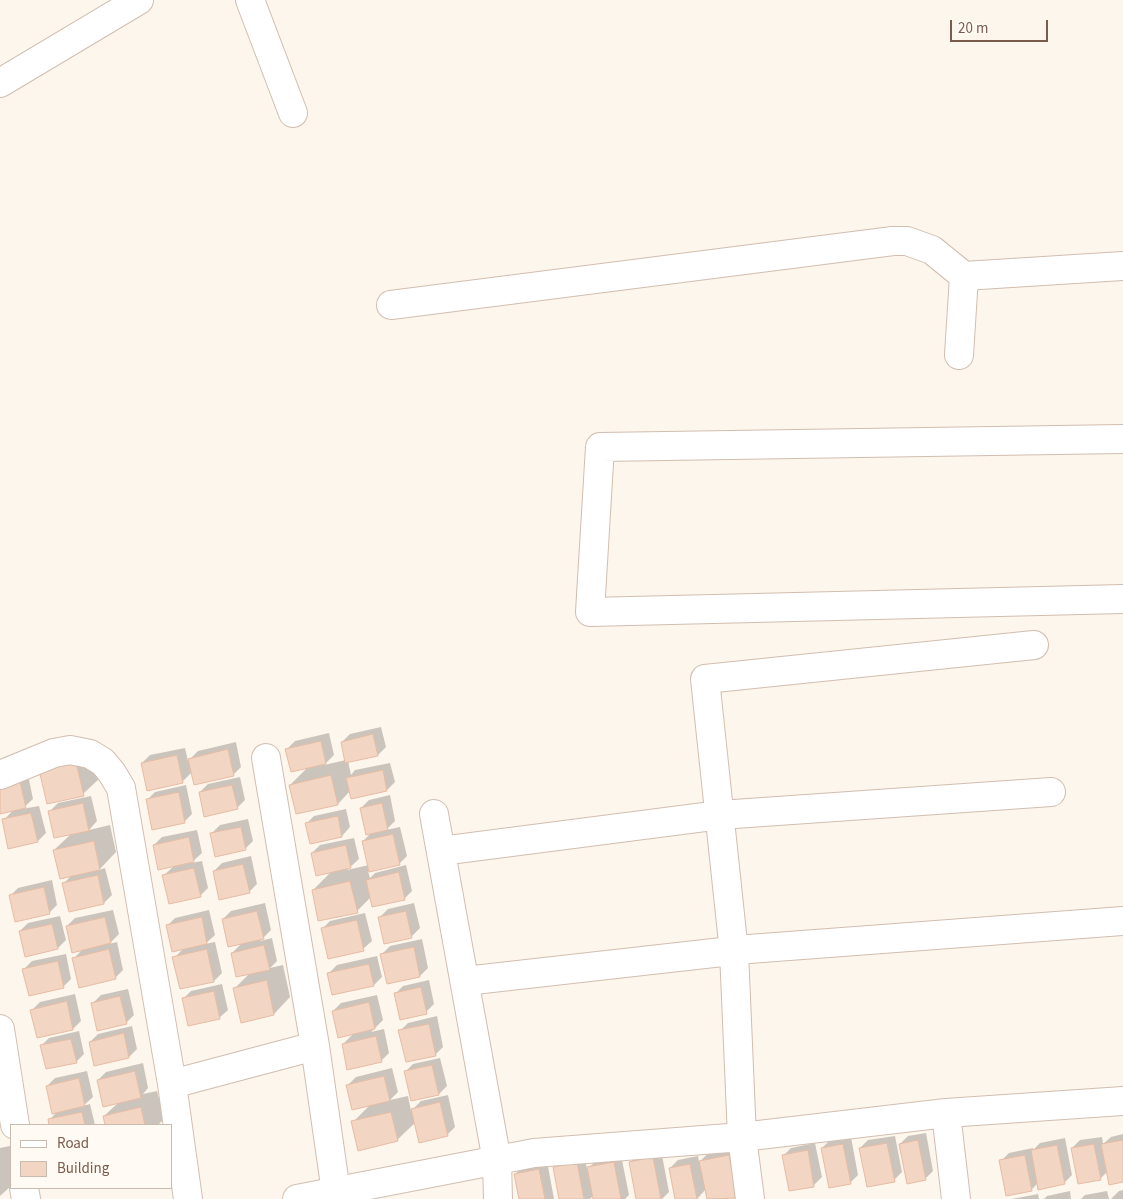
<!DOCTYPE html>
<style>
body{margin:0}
#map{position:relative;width:1123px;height:1199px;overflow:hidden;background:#fdf6ec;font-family:"Source Sans 3",sans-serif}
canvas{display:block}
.legend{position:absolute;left:10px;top:1124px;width:162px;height:65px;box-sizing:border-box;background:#fffaf3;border:1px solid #cabbb1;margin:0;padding:6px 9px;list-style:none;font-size:15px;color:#7a5c4d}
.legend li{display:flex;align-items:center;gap:10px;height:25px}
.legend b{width:25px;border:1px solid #cabbb1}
.scale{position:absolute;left:950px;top:20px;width:98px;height:22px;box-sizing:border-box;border:2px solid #7a5c4d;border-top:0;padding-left:6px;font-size:15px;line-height:18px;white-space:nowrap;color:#7a5c4d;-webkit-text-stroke:4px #fffaf3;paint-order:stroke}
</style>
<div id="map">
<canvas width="1123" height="1199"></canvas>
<ul class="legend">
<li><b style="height:6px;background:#fff"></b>Road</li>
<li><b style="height:14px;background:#f3d5c3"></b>Building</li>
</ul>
<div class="scale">20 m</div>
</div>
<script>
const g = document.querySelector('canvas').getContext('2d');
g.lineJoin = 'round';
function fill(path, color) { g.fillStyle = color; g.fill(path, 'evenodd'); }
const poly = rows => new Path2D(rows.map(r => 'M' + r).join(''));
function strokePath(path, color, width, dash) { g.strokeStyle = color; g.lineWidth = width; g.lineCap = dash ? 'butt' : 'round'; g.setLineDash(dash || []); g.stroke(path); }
fill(poly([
 [381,727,386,747,378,755,348,761,351,775,355,770,390,763,395,782,387,790,350,791,338,804,290,785,308,767,287,749,295,741,329,733,334,755,324,765,346,760,342,742,350,734],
 [236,742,241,767,233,775,192,772,182,782,142,763,150,755,185,748,188,761,198,751],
 [92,746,100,778,83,794,48,803],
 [27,770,33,799,22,809,39,806,46,833,38,841,4,820,14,809,0,812],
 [240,777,245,800,237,808,200,792,208,784],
 [186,785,192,814,184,822,147,800,155,792],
 [390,795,395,821,386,830,400,827,407,856,399,864,368,871,370,878,375,873,406,865,412,891,404,899,371,897,357,911,313,890,332,871,312,853,320,845,354,838,359,859,347,870,369,865,363,841,372,832,361,808,369,800],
 [91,796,97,821,89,830,110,825,116,852,99,870,105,868,112,895,104,903,63,884,72,875,54,850,71,834,50,811,58,803],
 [346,809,350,827,342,836,306,824,314,816],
 [248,819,253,841,245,849,212,833,220,825],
 [197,830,202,853,191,863,202,861,208,888,200,896,163,876,174,866,154,845,162,837],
 [251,856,257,884,249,892,214,871,222,863],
 [52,880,57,905,49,913,10,896,18,888],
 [265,903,271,930,260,941,272,938,277,961,270,968,283,965,290,997,274,1014,242,1021,234,989,250,973,232,953,243,942,223,919,231,911],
 [414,903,420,928,412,936,380,917,388,909],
 [113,910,119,934,109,944,117,942,123,970,115,978,74,958,83,949,67,926,75,918],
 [209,910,215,935,205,944,215,942,222,973,214,981,181,988,174,958,184,948,167,926,175,918],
 [365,913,372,941,363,949,322,929,330,921],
 [60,916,66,940,58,948,20,931,28,923],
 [422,939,428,968,420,976,382,954,390,946],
 [66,954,71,979,63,987,24,969,32,961],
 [377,956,382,977,374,985,329,973,337,965],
 [429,980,434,1004,426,1012,395,994,403,986],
 [222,984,228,1010,219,1018,183,999,191,991],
 [128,989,134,1015,126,1023,93,1003,101,995],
 [75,994,81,1021,73,1029,38,1037,32,1010,40,1002],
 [377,995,383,1020,371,1032,384,1029,389,1053,381,1061,343,1044,354,1033,333,1011,341,1003],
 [437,1016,443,1047,435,1055,400,1031,408,1023],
 [132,1026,137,1049,129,1057,95,1064,90,1042,98,1034],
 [79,1031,84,1054,76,1062,41,1046,49,1038],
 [440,1058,447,1086,439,1094,412,1100,405,1072,413,1064],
 [143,1063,148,1088,143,1094,157,1091,164,1119,158,1125,106,1125,104,1116,119,1102,98,1080,106,1072],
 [392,1068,398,1092,390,1100,408,1096,411,1111,421,1101,448,1095,455,1127,447,1135,416,1122,397,1140,353,1122,370,1105,348,1085,356,1077],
 [87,1071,93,1097,83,1106,90,1104,95,1125,51,1125,49,1120,58,1111,47,1086,55,1078],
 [926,1133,933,1171,925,1179,900,1144,908,1136],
 [1123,1134,1123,1181,1108,1171,1100,1179,1072,1148,1080,1140,1102,1137,1103,1144,1111,1137],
 [895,1136,902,1172,894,1180,860,1148,868,1140],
 [851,1137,858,1175,850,1183,822,1148,830,1140],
 [1065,1138,1072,1175,1064,1183,1038,1183,1031,1190,1001,1161,1009,1153,1033,1148,1033,1150,1040,1143],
 [745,1139,736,1197,724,1199,708,1199,706,1189,697,1199,676,1199,670,1168,678,1160,698,1156,699,1162,717,1145],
 [815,1143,822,1177,814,1185,783,1156,791,1148],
 [10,1146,11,1186,0,1196,0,1148],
 [661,1150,669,1192,662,1199,637,1199,630,1163,638,1154],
 [584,1155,587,1169,597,1160,621,1155,629,1195,625,1199,594,1199,594,1195,590,1199,561,1199,555,1168,563,1160],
 [547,1161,554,1199,520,1199,515,1174,523,1166],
 [1123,1190,1123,1199,1111,1199,1119,1191],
 [1070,1191,1071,1199,1044,1199,1047,1196],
 [1107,1191,1109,1199,1081,1199,1085,1195],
 [1038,1194,1039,1199,1012,1199]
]), '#0003');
const building = poly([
 [373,734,378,756,345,763,341,742,373,734],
 [321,741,326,764,291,772,285,749,321,741],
 [228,749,234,776,194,785,188,759,228,749],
 [177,755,183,783,147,791,141,763,177,755],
 [76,762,84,796,47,804,39,770,76,762],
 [383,770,387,791,351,799,346,778,383,770],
 [331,775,338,805,296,814,289,785,331,775],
 [19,777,26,808,0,814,0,781,19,777],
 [232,785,238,809,204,817,199,792,232,785],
 [179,792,185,823,152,830,146,799,179,792],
 [83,803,89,831,54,838,48,811,83,803],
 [382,803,388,830,366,835,360,808,382,803],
 [31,813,38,842,8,849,2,819,31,813],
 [338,816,342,837,310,844,305,823,338,816],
 [241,827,246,850,215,857,210,833,241,827],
 [393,834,400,865,369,872,362,841,393,834],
 [189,837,194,862,158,870,153,845,189,837],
 [94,841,100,870,60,879,53,850,94,841],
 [346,845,351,868,316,876,311,853,346,845],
 [243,864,250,893,219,900,213,871,243,864],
 [194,868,201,897,169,904,162,875,194,868],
 [399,872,405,900,372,907,366,880,399,872],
 [98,875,104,904,69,912,62,883,98,875],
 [350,881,358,913,318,921,312,890,350,881],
 [44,887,50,914,15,922,9,895,44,887],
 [257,911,264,939,228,947,222,919,257,911],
 [406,911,412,938,384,944,378,917,406,911],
 [105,917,111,943,72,953,66,926,105,917],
 [202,917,207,944,172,952,166,925,202,917],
 [357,920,364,951,328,959,321,928,357,920],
 [52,924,58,949,25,957,19,931,52,924],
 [264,945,270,970,236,977,231,953,264,945],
 [414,947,420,977,387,984,380,954,414,947],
 [109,949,116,979,79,988,72,958,109,949],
 [207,949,214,982,180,989,172,957,207,949],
 [58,961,64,988,29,996,22,969,58,961],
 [369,964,374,986,332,995,327,973,369,964],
 [267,980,274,1015,241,1023,233,988,267,980],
 [421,987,427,1014,400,1020,394,993,421,987],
 [214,991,220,1019,188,1026,182,998,214,991],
 [120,996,127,1024,97,1031,91,1003,120,996],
 [67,1001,73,1030,37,1038,30,1010,67,1001],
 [369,1002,375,1029,338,1038,332,1011,369,1002],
 [429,1024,436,1056,406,1062,398,1030,429,1024],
 [124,1033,129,1058,94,1066,89,1042,124,1033],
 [376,1036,382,1062,347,1070,342,1044,376,1036],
 [71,1039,77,1063,46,1069,40,1045,71,1039],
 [432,1065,439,1095,411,1101,404,1071,432,1065],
 [135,1071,141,1098,103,1107,97,1080,135,1071],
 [384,1076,390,1101,352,1110,346,1085,384,1076],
 [79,1078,85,1106,52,1114,46,1086,79,1078],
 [440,1102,448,1136,419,1143,411,1109,440,1102],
 [141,1107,145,1125,105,1125,103,1116,141,1107],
 [82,1112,85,1125,49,1125,48,1119,82,1112],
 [391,1112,398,1141,358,1151,351,1121,391,1112],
 [918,1140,926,1180,907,1184,899,1144,918,1140],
 [1123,1140,1123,1182,1109,1185,1101,1144,1123,1140],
 [887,1143,895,1182,867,1187,859,1148,887,1143],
 [843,1144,851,1184,829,1188,821,1148,843,1144],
 [1094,1144,1101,1180,1078,1184,1071,1148,1094,1144],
 [1057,1145,1065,1184,1038,1190,1031,1150,1057,1145],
 [808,1150,814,1187,789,1191,782,1155,808,1150],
 [729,1155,737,1198,707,1199,699,1161,729,1155],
 [1025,1155,1032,1191,1006,1196,999,1160,1025,1155],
 [653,1157,661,1199,636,1199,629,1162,653,1157],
 [577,1162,584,1199,559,1199,553,1167,577,1162],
 [614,1162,621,1199,593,1199,587,1167,614,1162],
 [690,1164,697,1199,675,1199,669,1168,690,1164],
 [539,1169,545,1199,519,1199,514,1174,539,1169]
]);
fill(building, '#f3d5c3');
strokePath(building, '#e6bba3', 1);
const street = poly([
 [250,0,293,113],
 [0,83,139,0],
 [391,305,893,241,907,241,932,250,964,276,1123,266],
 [959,355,964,276],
 [1123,439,600,447,590,612,1123,599],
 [266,758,315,1046,337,1199],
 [0,775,54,753,70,750,90,754,103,762,112,773,121,788,172,1084,188,1199],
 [434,814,497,1161,498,1199],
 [441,851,720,815,1051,792],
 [465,981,749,949,1123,921],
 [0,1029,15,1125],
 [172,1084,315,1046],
 [946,1113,956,1199],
 [24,1188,26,1199],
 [297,1199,534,1153,742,1137,946,1113,1123,1101],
 [750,1199,742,1137,734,952,705,679,1034,645]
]);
strokePath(street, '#d1beb0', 30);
strokePath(street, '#fff', 28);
</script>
